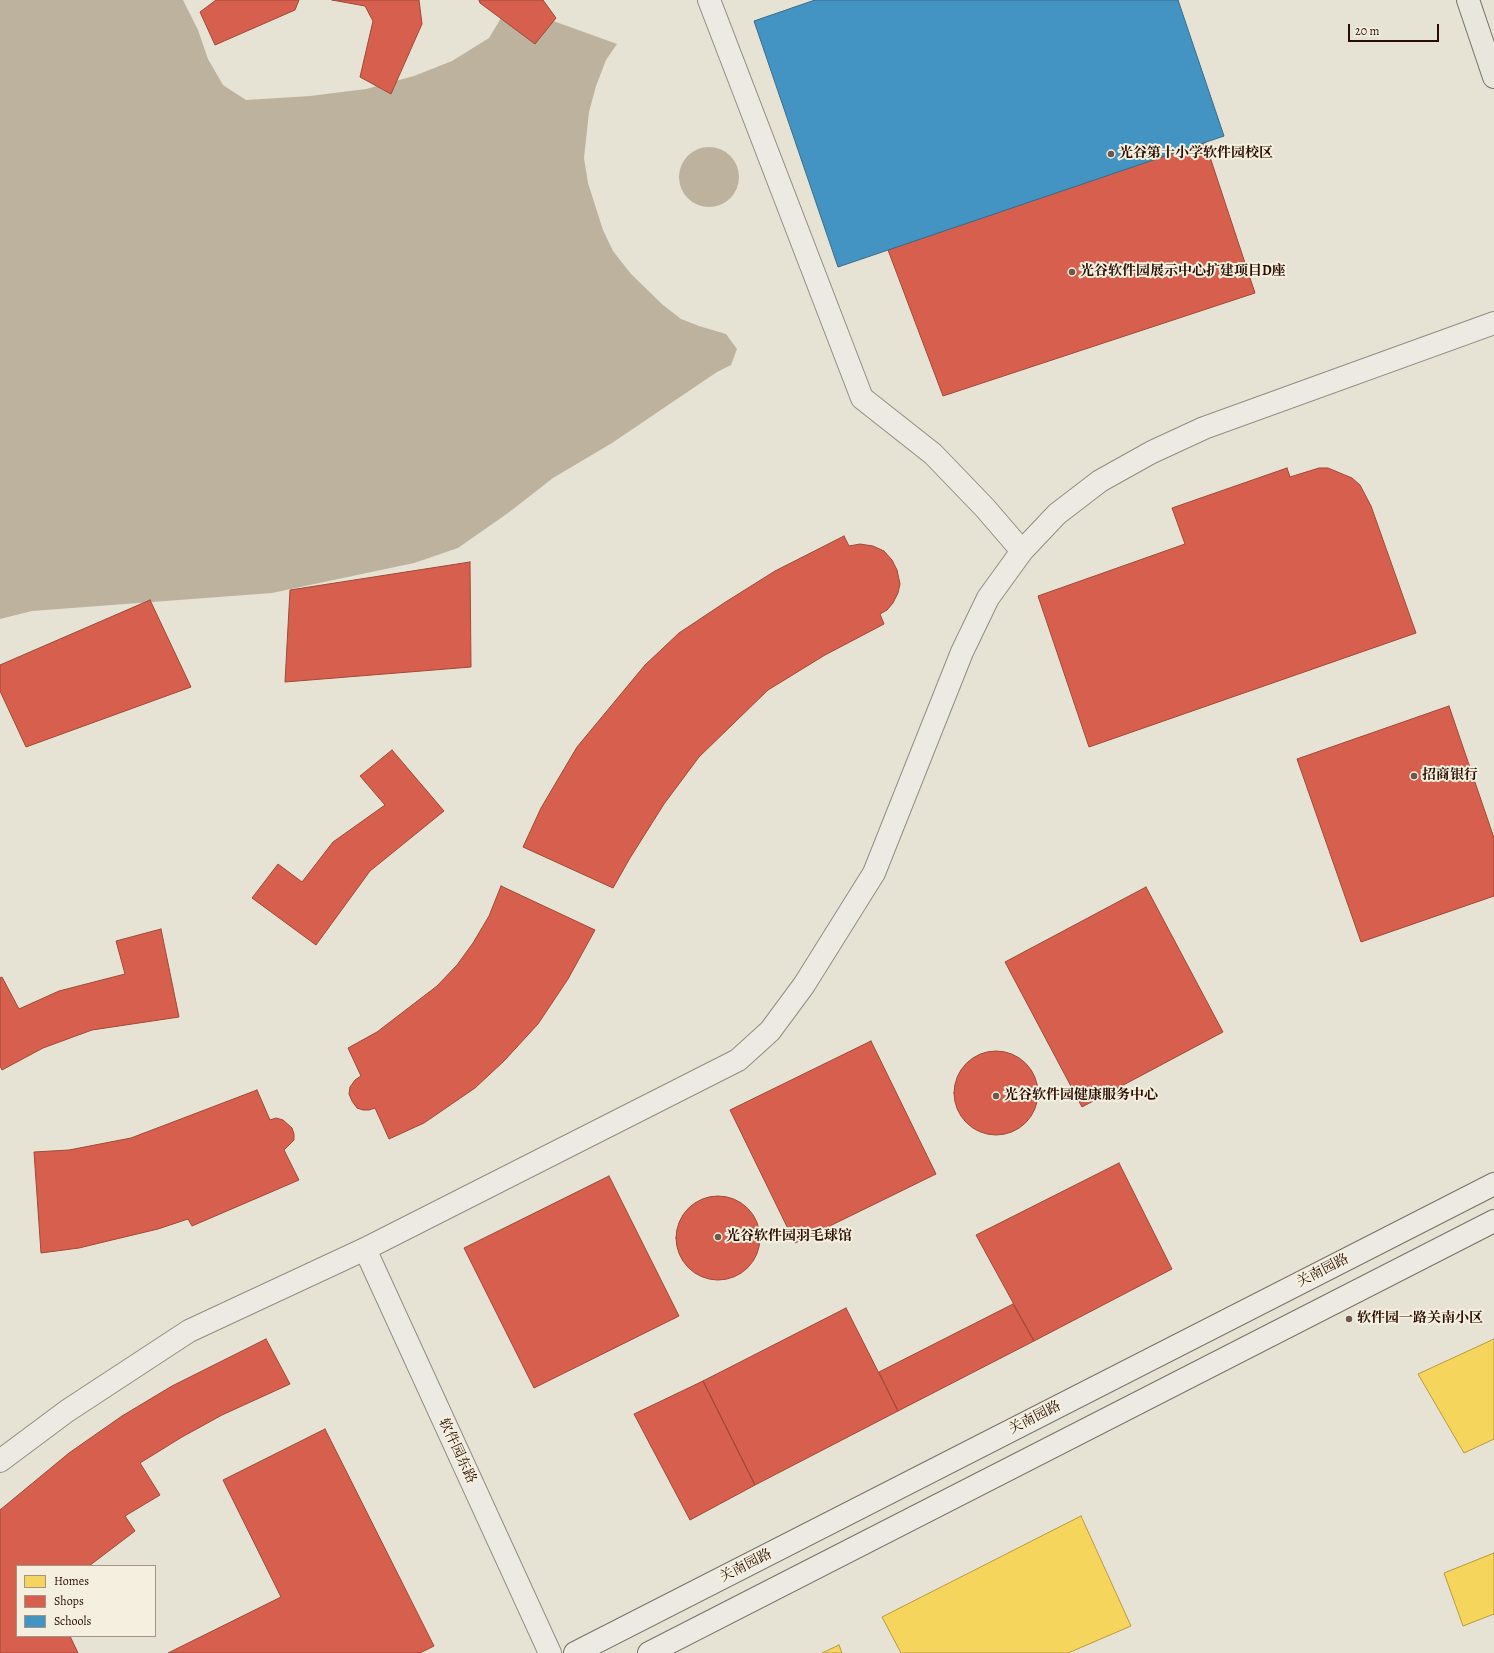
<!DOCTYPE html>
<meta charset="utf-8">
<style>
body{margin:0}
#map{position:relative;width:1494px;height:1653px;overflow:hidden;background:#e6e3d4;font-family:Alegreya,serif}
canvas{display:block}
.legend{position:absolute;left:16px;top:1565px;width:140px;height:72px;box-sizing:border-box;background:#f4efde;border:1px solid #a39586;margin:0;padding:5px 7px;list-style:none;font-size:12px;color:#2a0d02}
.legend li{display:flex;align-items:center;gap:8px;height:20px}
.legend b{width:20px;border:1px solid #a39586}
.scale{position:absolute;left:1348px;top:24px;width:91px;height:18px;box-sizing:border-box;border:2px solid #2a0d02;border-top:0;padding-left:5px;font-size:12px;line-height:14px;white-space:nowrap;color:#2a0d02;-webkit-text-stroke:3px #f4efde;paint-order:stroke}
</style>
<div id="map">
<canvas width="1494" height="1653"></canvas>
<ul class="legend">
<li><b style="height:11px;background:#f6d55c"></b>Homes</li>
<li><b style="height:11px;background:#d6604d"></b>Shops</li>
<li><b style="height:11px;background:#4393c3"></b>Schools</li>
</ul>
<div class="scale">20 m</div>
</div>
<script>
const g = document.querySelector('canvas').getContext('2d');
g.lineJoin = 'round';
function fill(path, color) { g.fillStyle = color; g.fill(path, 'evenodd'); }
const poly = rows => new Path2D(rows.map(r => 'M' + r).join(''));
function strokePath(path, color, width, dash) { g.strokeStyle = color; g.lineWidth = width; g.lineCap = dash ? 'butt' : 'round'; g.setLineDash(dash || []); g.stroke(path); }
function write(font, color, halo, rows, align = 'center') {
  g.font = font + ' Alegreya,"Noto Serif SC",serif'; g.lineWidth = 4; g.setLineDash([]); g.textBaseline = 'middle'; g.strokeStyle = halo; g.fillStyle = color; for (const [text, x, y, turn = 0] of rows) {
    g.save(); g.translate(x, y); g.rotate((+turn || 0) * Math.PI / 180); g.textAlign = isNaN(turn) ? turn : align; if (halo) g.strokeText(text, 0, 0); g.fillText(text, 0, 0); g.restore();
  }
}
fill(poly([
 [0,0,183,0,198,30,208,59,223,85,246,100,310,96,366,89,414,76,452,61,489,38,509,5,617,44,606,60,596,86,589,112,584,158,588,183,603,230,613,251,631,274,663,305,681,319,699,326,726,334,737,349,731,365,717,372,612,443,553,478,508,513,458,548,414,563,272,593,32,611,0,619],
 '679 177a30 30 0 1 1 60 0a30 30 0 1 1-60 0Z'
]), '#bdb29e');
const homes = poly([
 [1494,1339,1494,1439,1464,1453,1418,1374,1494,1339],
 [1081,1516,1131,1626,1068,1653,901,1653,882,1617,1081,1516],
 [1494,1553,1494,1614,1463,1626,1444,1573,1494,1553],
 [839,1645,842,1653,822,1653,839,1645]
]);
fill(homes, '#f6d55c');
strokePath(homes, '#b99941', 1);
const shops = poly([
 [216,0,299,0,295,10,215,45,200,12,216,0],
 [332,0,419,0,422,24,391,94,360,77,373,21,365,6,332,0],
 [479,0,543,0,556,18,535,44,480,3,479,0],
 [1205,142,1255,293,943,396,888,250,1205,142],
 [1287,468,1290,477,1319,468,1328,468,1352,478,1360,485,1371,506,1416,633,1089,747,1038,596,1185,544,1172,508,1287,468],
 [844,536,849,546,860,544,873,546,884,551,892,560,897,570,900,584,898,593,893,603,887,610,880,614,884,624,825,655,768,690,699,757,664,804,630,858,613,888,523,847,541,808,577,747,645,665,679,633,724,603,775,571,844,536],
 [470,562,471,667,285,682,290,590,470,562],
 [150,600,191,687,26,747,0,691,0,665,150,600],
 [1449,706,1494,838,1494,896,1361,942,1297,759,1449,706],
 [392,750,444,811,370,871,316,945,252,898,278,864,302,882,333,842,385,805,360,776,392,750],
 [501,886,595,930,568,979,538,1024,504,1061,475,1088,424,1123,389,1139,375,1108,369,1110,363,1110,357,1108,352,1101,349,1094,350,1087,355,1080,361,1076,348,1048,377,1032,437,986,457,965,473,943,489,916,501,886],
 [1146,887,1223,1032,1082,1107,1005,962,1146,887],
 [161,929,179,1017,92,1030,43,1048,2,1070,0,1066,0,978,2,977,19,1009,59,991,125,974,116,941,161,929],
 [871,1041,936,1174,795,1243,730,1110,871,1041],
 '954 1093a42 42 0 1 1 84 0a42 42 0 1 1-84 0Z',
 [257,1090,270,1120,276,1118,283,1120,292,1128,294,1134,294,1140,284,1150,299,1180,192,1226,188,1219,158,1229,112,1240,79,1248,41,1253,34,1152,69,1150,131,1138,257,1090],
 [1119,1163,1172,1269,1034,1341,976,1235,1119,1163],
 [609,1176,679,1316,534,1388,464,1248,609,1176],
 '676 1238a42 42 0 1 1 84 0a42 42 0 1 1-84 0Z',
 [1013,1304,1034,1341,898,1411,879,1372,1013,1304],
 [846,1308,898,1411,755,1485,703,1381,846,1308],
 [266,1339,290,1384,222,1415,182,1437,140,1463,160,1495,125,1516,135,1531,89,1566,17,1566,17,1636,70,1636,78,1653,0,1653,0,1510,69,1453,122,1416,172,1386,266,1339],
 [703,1381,755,1485,690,1520,634,1414,703,1381],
 [325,1429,434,1646,420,1653,168,1653,281,1597,223,1480,325,1429]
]);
fill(shops, '#d6604d');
strokePath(shops, '#a24736', 1);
const schools = poly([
 [815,0,1178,0,1224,136,838,267,754,21,815,0]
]);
fill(schools, '#4393c3');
strokePath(schools, '#3c6b89', 1);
const street = poly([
 [709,0,862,398,933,454,985,508,1022,551],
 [365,1249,550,1653],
 [0,1461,67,1411,189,1331,365,1249,738,1060,770,1031,804,985,874,873,962,652,988,598,1022,551,1057,514,1100,481,1152,452,1204,428,1494,323]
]);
const secondary = poly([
 [575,1653,1494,1184],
 [649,1653,1494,1221]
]);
const primary = poly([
 [1468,0,1494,77]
]);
strokePath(street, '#928d83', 24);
strokePath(secondary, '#777168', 24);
strokePath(primary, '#777168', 24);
strokePath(street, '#eceae2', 22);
strokePath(secondary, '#eceae2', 22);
strokePath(primary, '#e9e6de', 22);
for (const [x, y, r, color] of [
 [1111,154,4,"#6c584c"],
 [1072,272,4,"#6c584c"],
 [1414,776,4,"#6c584c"],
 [996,1096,4,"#6c584c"],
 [718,1237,4,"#6c584c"],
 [1349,1319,4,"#6c584c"]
]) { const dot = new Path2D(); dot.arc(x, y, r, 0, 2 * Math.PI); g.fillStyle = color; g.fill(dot); strokePath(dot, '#f4efde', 1.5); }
write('bold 14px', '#2a0d02', '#f4efde', [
 ["光谷第十小学软件园校区",1119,154],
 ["光谷软件园展示中心扩建项目D座",1080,272],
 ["招商银行",1422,776],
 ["光谷软件园健康服务中心",1004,1096],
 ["光谷软件园羽毛球馆",726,1237],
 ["软件园一路关南小区",1357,1319]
], 'left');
write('14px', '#2a0d02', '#f4efde', [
 ["关南园路",1323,1271,-27],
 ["关南园路",1035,1418,-27],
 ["软件园东路",457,1451,65],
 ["关南园路",746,1566,-27]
]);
</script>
